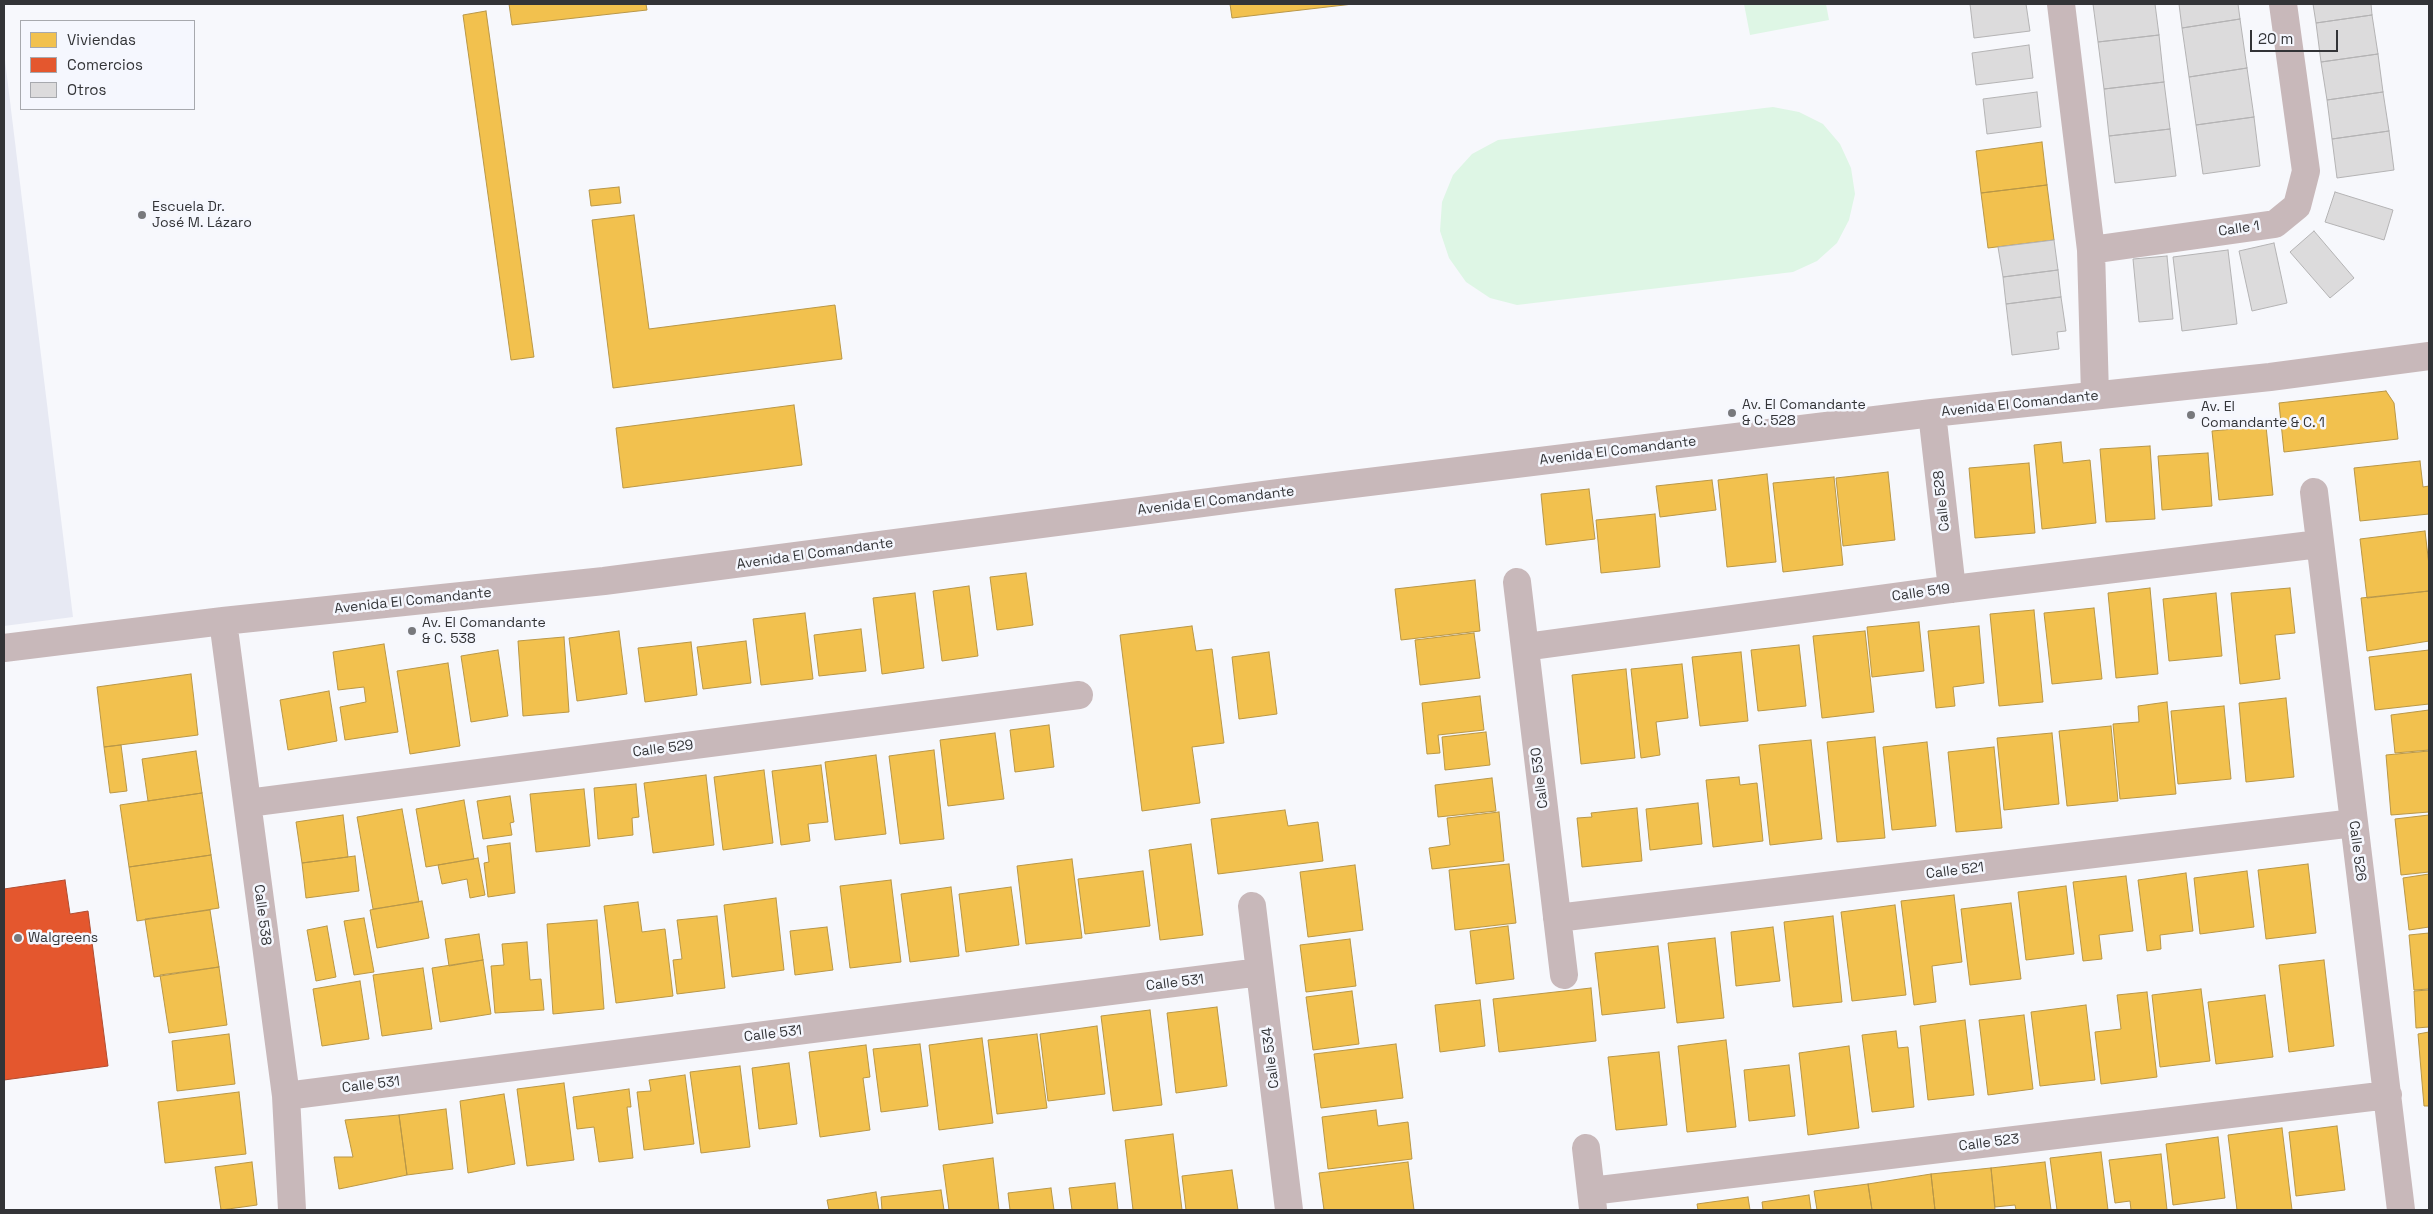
<!DOCTYPE html>
<meta charset="utf-8">
<style>
body{margin:0}
#map{position:relative;width:2433px;height:1214px;overflow:hidden;background:#f7f8fc;font-family:"Space Grotesk",sans-serif}
canvas{display:block}
.frame{position:absolute;inset:0;border:5px solid #333437;pointer-events:none}
.legend{position:absolute;left:20px;top:20px;width:175px;height:90px;box-sizing:border-box;background:#f5f7fe;border:1px solid #a7a9ae;margin:0;padding:6px 9px;list-style:none;font-size:15px;color:#333437}
.legend li{display:flex;align-items:center;gap:10px;height:25px}
.legend b{width:25px;border:1px solid #a7a9ae}
.scale{position:absolute;left:2250px;top:30px;width:88px;height:22px;box-sizing:border-box;border:2px solid #333437;border-top:0;padding-left:6px;font-size:15px;line-height:18px;white-space:nowrap;color:#333437;-webkit-text-stroke:4px #f5f7fe;paint-order:stroke}
</style>
<div id="map">
<canvas width="2433" height="1214"></canvas>
<div class="frame"></div>
<ul class="legend">
<li><b style="height:14px;background:#f2c14e"></b>Viviendas</li>
<li><b style="height:14px;background:#e4572e"></b>Comercios</li>
<li><b style="height:14px;background:#dcdbdc"></b>Otros</li>
</ul>
<div class="scale">20 m</div>
</div>
<script>
const g = document.querySelector('canvas').getContext('2d');
g.lineJoin = 'round';
function fill(path, color) { g.fillStyle = color; g.fill(path, 'evenodd'); }
const poly = rows => new Path2D(rows.map(r => 'M' + r).join(''));
function strokePath(path, color, width, dash) { g.strokeStyle = color; g.lineWidth = width; g.lineCap = dash ? 'butt' : 'round'; g.setLineDash(dash || []); g.stroke(path); }
function write(font, color, halo, rows, align = 'center') {
  g.font = font + ' "Space Grotesk",sans-serif'; g.lineWidth = 5; g.setLineDash([]); g.textBaseline = 'middle'; g.strokeStyle = halo; g.fillStyle = color; for (const [text, x, y, turn = 0] of rows) {
    g.save(); g.translate(x, y); g.rotate((+turn || 0) * Math.PI / 180); g.textAlign = isNaN(turn) ? turn : align; if (halo) g.strokeText(text, 0, 0); g.fillText(text, 0, 0); g.restore();
  }
}
fill(poly([
 [4,52,73,617,4,626]
]), '#e7e9f3');
fill(poly([
 [1744,4,1826,4,1829,20,1750,35],
 [1773,107,1799,112,1823,124,1840,144,1851,168,1855,194,1849,220,1837,243,1817,261,1793,272,1517,305,1490,298,1466,282,1449,258,1440,231,1442,202,1453,175,1472,154,1498,140]
]), '#def6e5');
const homes = poly([
 [509,4,646,4,647,10,512,25,509,4],
 [1230,4,1353,4,1232,18,1230,4],
 [486,11,534,357,511,360,463,15,486,11],
 [2042,142,2047,185,1981,193,1976,151,2042,142],
 [2047,185,2054,240,1988,248,1981,193,2047,185],
 [619,187,621,203,591,206,589,190,619,187],
 [634,215,649,329,835,305,842,359,613,388,592,220,634,215],
 [2386,391,2394,403,2398,439,2284,452,2279,403,2386,391],
 [794,405,802,465,623,488,616,428,794,405],
 [2266,426,2273,495,2219,500,2212,431,2266,426],
 [2061,442,2063,463,2090,460,2096,523,2042,529,2034,445,2061,442],
 [2150,446,2155,519,2106,522,2100,449,2150,446],
 [2208,453,2212,506,2162,510,2158,456,2208,453],
 [2420,461,2423,487,2429,486,2429,514,2360,521,2354,468,2420,461],
 [2029,463,2035,533,1975,538,1969,468,2029,463],
 [1888,472,1895,540,1843,546,1836,478,1888,472],
 [1767,474,1776,562,1727,567,1718,480,1767,474],
 [1834,477,1843,565,1783,572,1773,483,1834,477],
 [1712,480,1716,510,1660,517,1656,486,1712,480],
 [1589,489,1595,539,1546,545,1541,494,1589,489],
 [1655,514,1660,567,1601,573,1596,520,1655,514],
 [2425,531,2429,565,2429,591,2367,598,2360,539,2425,531],
 [1026,573,1033,625,997,630,990,577,1026,573],
 [1475,580,1480,631,1401,640,1395,589,1475,580],
 [969,586,978,656,942,661,933,591,969,586],
 [2150,588,2158,674,2116,678,2108,593,2150,588],
 [2290,588,2295,633,2275,635,2280,679,2240,684,2231,593,2290,588],
 [2429,591,2429,641,2367,651,2361,598,2429,591],
 [915,593,924,668,882,674,873,598,915,593],
 [2216,593,2222,656,2169,661,2163,599,2216,593],
 [2094,608,2102,679,2052,684,2044,613,2094,608],
 [2034,610,2043,702,1999,706,1990,614,2034,610],
 [805,613,813,679,761,685,753,619,805,613],
 [1919,622,1924,671,1872,677,1867,627,1919,622],
 [1192,626,1196,651,1212,649,1224,743,1192,747,1200,803,1142,811,1120,635,1192,626],
 [1979,626,1984,683,1953,687,1955,706,1936,708,1928,631,1979,626],
 [861,629,866,671,819,676,814,635,861,629],
 [619,631,627,694,577,701,569,638,619,631],
 [1865,631,1874,712,1822,718,1813,636,1865,631],
 [1474,633,1480,678,1420,685,1415,640,1474,633],
 [564,637,569,712,523,716,518,641,564,637],
 [746,641,751,683,703,689,697,647,746,641],
 [691,642,697,695,645,702,638,648,691,642],
 [384,644,398,732,345,740,340,707,366,702,364,687,338,690,333,652,384,644],
 [1799,645,1806,706,1758,711,1751,650,1799,645],
 [498,650,508,716,471,722,461,656,498,650],
 [2429,650,2429,704,2375,710,2369,657,2429,650],
 [1269,652,1277,714,1239,719,1232,657,1269,652],
 [1741,652,1748,721,1700,726,1692,657,1741,652],
 [448,663,460,746,410,754,397,671,448,663],
 [1682,664,1688,718,1656,722,1660,755,1641,758,1631,669,1682,664],
 [1626,669,1635,758,1581,764,1572,675,1626,669],
 [191,674,198,735,104,747,97,687,191,674],
 [329,691,337,741,288,750,280,700,329,691],
 [1480,696,1484,730,1438,735,1440,753,1427,754,1422,703,1480,696],
 [2286,698,2294,777,2246,782,2239,703,2286,698],
 [2167,702,2176,794,2120,799,2113,724,2139,722,2138,706,2167,702],
 [2224,706,2231,779,2178,784,2171,711,2224,706],
 [2429,710,2429,750,2395,753,2391,715,2429,710],
 [1049,725,1054,767,1015,772,1010,730,1049,725],
 [2111,726,2118,801,2067,806,2059,731,2111,726],
 [1486,732,1490,765,1445,770,1442,737,1486,732],
 [995,733,1004,799,948,806,940,740,995,733],
 [2052,733,2059,804,2004,810,1997,738,2052,733],
 [1875,737,1885,838,1837,842,1827,742,1875,737],
 [1811,740,1822,839,1770,845,1759,745,1811,740],
 [1927,742,1936,826,1892,830,1883,747,1927,742],
 [121,745,127,791,110,793,104,747,121,745],
 [1994,747,2002,828,1956,832,1948,752,1994,747],
 [934,750,944,839,900,844,889,756,934,750],
 [196,751,202,793,148,801,142,759,196,751],
 [2429,751,2429,812,2391,815,2386,755,2429,751],
 [876,755,886,834,835,840,825,762,876,755],
 [821,765,828,822,808,824,810,841,781,845,772,771,821,765],
 [764,770,773,843,723,850,714,777,764,770],
 [706,775,714,845,653,853,644,783,706,775],
 [1739,777,1740,785,1757,783,1763,841,1713,847,1706,780,1739,777],
 [1492,778,1496,811,1438,817,1435,785,1492,778],
 [636,784,639,817,632,818,633,835,598,839,594,788,636,784],
 [584,789,590,846,536,852,530,794,584,789],
 [202,793,211,855,129,867,120,805,202,793],
 [510,796,514,822,510,823,512,835,483,839,477,801,510,796],
 [464,800,474,859,426,867,416,809,464,800],
 [1698,803,1702,844,1650,850,1646,809,1698,803],
 [1637,808,1642,861,1582,867,1577,818,1592,817,1591,813,1637,808],
 [402,809,419,902,373,909,357,817,402,809],
 [1285,810,1288,826,1318,822,1323,861,1218,874,1211,819,1285,810],
 [1499,812,1504,861,1432,869,1429,848,1450,845,1447,818,1499,812],
 [343,815,348,857,302,863,296,822,343,815],
 [2429,815,2429,872,2401,875,2395,819,2429,815],
 [510,843,515,893,488,897,484,863,489,862,487,846,510,843],
 [1191,844,1203,935,1160,940,1149,850,1191,844],
 [211,855,219,908,137,921,129,867,211,855],
 [355,856,359,891,306,898,302,863,355,856],
 [478,858,485,895,470,898,467,879,442,884,438,865,478,858],
 [1072,859,1082,938,1026,944,1017,866,1072,859],
 [1509,864,1516,923,1455,930,1449,870,1509,864],
 [2308,864,2316,933,2266,939,2258,870,2308,864],
 [1355,865,1363,930,1308,937,1300,872,1355,865],
 [1143,871,1150,926,1085,934,1078,879,1143,871],
 [2247,871,2254,927,2200,934,2194,878,2247,871],
 [2186,873,2193,931,2160,935,2161,949,2147,951,2138,880,2186,873],
 [2429,874,2429,927,2409,930,2403,878,2429,874],
 [2126,876,2133,931,2099,935,2102,959,2083,961,2073,882,2126,876],
 [891,880,901,962,850,968,840,886,891,880],
 [2066,886,2074,954,2026,960,2018,892,2066,886],
 [951,887,959,956,910,962,901,894,951,887],
 [1011,887,1019,945,966,952,959,894,1011,887],
 [1954,895,1962,962,1932,966,1936,1002,1914,1005,1901,901,1954,895],
 [776,898,784,970,732,977,724,905,776,898],
 [422,901,429,938,377,948,370,910,422,901],
 [638,902,642,932,665,929,673,996,616,1003,604,906,638,902],
 [2011,903,2021,979,1970,985,1961,909,2011,903],
 [1895,905,1906,995,1852,1001,1841,912,1895,905],
 [210,910,219,967,154,977,145,919,210,910],
 [717,916,725,988,677,994,673,960,682,959,677,920,717,916],
 [1833,916,1842,1002,1793,1007,1784,922,1833,916],
 [364,918,374,972,354,975,344,921,364,918],
 [597,920,604,1009,553,1014,547,924,597,920],
 [327,926,336,977,316,981,307,930,327,926],
 [1508,926,1514,979,1476,984,1470,931,1508,926],
 [827,927,833,970,795,975,790,931,827,927],
 [1773,927,1780,981,1736,986,1731,932,1773,927],
 [2429,933,2429,989,2414,990,2409,935,2429,933],
 [479,934,483,960,449,966,445,939,479,934],
 [1715,938,1724,1018,1677,1023,1668,943,1715,938],
 [1350,939,1356,986,1306,992,1300,945,1350,939],
 [527,942,530,980,541,979,544,1010,495,1013,491,966,504,965,502,944,527,942],
 [1658,946,1665,1008,1602,1015,1595,953,1658,946],
 [483,960,491,1014,440,1022,432,968,483,960],
 [2324,960,2334,1046,2289,1052,2279,965,2324,960],
 [219,967,227,1025,169,1033,160,975,219,967],
 [423,968,432,1029,382,1036,373,975,423,968],
 [360,981,369,1039,322,1046,313,989,360,981],
 [1591,988,1596,1041,1499,1052,1493,999,1591,988],
 [2201,989,2210,1061,2160,1067,2152,995,2201,989],
 [2429,990,2429,1027,2416,1028,2414,991,2429,990],
 [1352,991,1359,1044,1313,1050,1306,997,1352,991],
 [2147,992,2157,1077,2101,1084,2095,1032,2121,1029,2117,995,2147,992],
 [2265,995,2273,1057,2216,1064,2208,1002,2265,995],
 [1480,1000,1485,1046,1440,1052,1435,1005,1480,1000],
 [2086,1005,2095,1080,2040,1086,2031,1012,2086,1005],
 [1217,1007,1227,1086,1176,1093,1167,1013,1217,1007],
 [1150,1010,1162,1105,1113,1111,1101,1016,1150,1010],
 [2024,1015,2033,1089,1988,1095,1979,1020,2024,1015],
 [1965,1020,1974,1095,1928,1100,1920,1026,1965,1020],
 [1097,1026,1105,1094,1048,1101,1040,1034,1097,1026],
 [1896,1031,1898,1048,1908,1047,1914,1107,1872,1112,1862,1035,1896,1031],
 [2429,1032,2429,1106,2424,1106,2418,1034,2429,1032],
 [229,1034,235,1084,177,1091,172,1041,229,1034],
 [1037,1034,1047,1108,997,1114,988,1040,1037,1034],
 [982,1038,993,1123,939,1130,929,1045,982,1038],
 [1726,1040,1736,1127,1687,1132,1678,1046,1726,1040],
 [920,1044,928,1106,881,1112,873,1049,920,1044],
 [1396,1044,1403,1098,1321,1108,1314,1054,1396,1044],
 [866,1045,870,1077,863,1078,870,1130,820,1137,809,1052,866,1045],
 [1849,1046,1859,1128,1808,1135,1799,1053,1849,1046],
 [1659,1052,1667,1125,1616,1130,1608,1057,1659,1052],
 [789,1063,797,1124,759,1129,752,1068,789,1063],
 [1789,1065,1795,1116,1749,1121,1744,1070,1789,1065],
 [740,1066,750,1147,701,1153,690,1072,740,1066],
 [685,1075,694,1144,644,1150,637,1092,651,1091,649,1080,685,1075],
 [564,1083,574,1160,527,1166,517,1089,564,1083],
 [629,1089,631,1107,627,1107,633,1158,599,1162,594,1127,577,1129,573,1097,629,1089],
 [239,1092,246,1154,165,1163,158,1102,239,1092],
 [504,1094,515,1164,468,1173,460,1101,504,1094],
 [446,1109,453,1169,407,1175,399,1115,446,1109],
 [1376,1110,1378,1126,1408,1122,1412,1159,1328,1169,1322,1117,1376,1110],
 [399,1115,407,1175,339,1189,334,1157,353,1157,345,1120,399,1115],
 [2337,1126,2345,1190,2296,1196,2289,1132,2337,1126],
 [2282,1128,2292,1210,2237,1210,2228,1135,2282,1128],
 [1173,1134,1182,1210,1133,1210,1125,1140,1173,1134],
 [2218,1137,2225,1198,2173,1205,2166,1144,2218,1137],
 [2101,1152,2108,1210,2057,1210,2050,1158,2101,1152],
 [2161,1154,2167,1210,2131,1210,2130,1201,2115,1203,2109,1160,2161,1154],
 [993,1158,999,1210,949,1210,943,1165,993,1158],
 [252,1162,257,1205,221,1210,215,1167,252,1162],
 [1408,1162,1414,1210,1324,1210,1319,1173,1408,1162],
 [2045,1162,2051,1210,2016,1210,2015,1205,1995,1207,1991,1168,2045,1162],
 [1991,1168,1995,1210,1935,1210,1931,1174,1991,1168],
 [1232,1170,1238,1210,1186,1210,1182,1176,1232,1170],
 [1931,1174,1935,1210,1872,1210,1868,1184,1931,1174],
 [1115,1183,1118,1210,1072,1210,1069,1188,1115,1183],
 [1868,1184,1872,1210,1817,1210,1814,1191,1868,1184],
 [1051,1188,1054,1210,1010,1210,1008,1193,1051,1188],
 [941,1190,944,1210,882,1210,881,1197,941,1190],
 [876,1192,879,1210,829,1210,827,1200,876,1192],
 [1809,1195,1811,1210,1763,1210,1762,1202,1809,1195],
 [1748,1197,1750,1210,1698,1210,1697,1204,1748,1197]
]);
fill(homes, '#f2c14e');
strokePath(homes, '#b99747', 1);
const shops = poly([
 [65,880,70,914,88,911,108,1066,4,1080,4,889,65,880]
]);
fill(shops, '#e4572e');
strokePath(shops, '#af4c31', 1);
const building = poly([
 [1970,4,2026,4,2030,31,1974,38,1970,4],
 [2093,4,2155,4,2159,35,2098,42,2093,4],
 [2179,4,2238,4,2240,19,2182,28,2179,4],
 [2313,4,2371,4,2372,15,2316,23,2313,4],
 [2372,15,2378,54,2321,62,2316,23,2372,15],
 [2240,19,2247,68,2189,77,2182,28,2240,19],
 [2159,35,2164,82,2104,89,2098,42,2159,35],
 [2029,45,2033,78,1976,85,1972,53,2029,45],
 [2378,54,2383,92,2327,100,2321,62,2378,54],
 [2247,68,2254,117,2196,125,2189,77,2247,68],
 [2164,82,2170,129,2109,136,2104,89,2164,82],
 [2037,92,2041,127,1987,134,1983,99,2037,92],
 [2383,92,2389,131,2332,139,2327,100,2383,92],
 [2254,117,2260,166,2203,174,2196,125,2254,117],
 [2170,129,2176,176,2115,183,2109,136,2170,129],
 [2389,131,2394,170,2337,178,2332,139,2389,131],
 [2335,192,2393,210,2384,240,2325,222,2335,192],
 [2314,231,2354,278,2330,298,2290,252,2314,231],
 [2054,240,2058,270,2003,277,1998,247,2054,240],
 [2274,243,2287,303,2252,311,2239,251,2274,243],
 [2228,250,2237,324,2182,331,2173,257,2228,250],
 [2167,256,2173,319,2139,322,2133,259,2167,256],
 [2058,270,2061,297,2006,304,2003,277,2058,270],
 [2061,297,2066,331,2057,332,2059,349,2012,355,2006,304,2061,297]
]);
fill(building, '#dcdbdc');
strokePath(building, '#b4b3b4', 1);
strokePath(poly([
 [2061,4,2091,250,2275,224,2297,206,2306,171,2283,4],
 [2091,250,2095,395],
 [1932,413,1952,589],
 [2314,492,2401,1210],
 [1517,582,1564,975],
 [223,621,286,1096,292,1210],
 [1525,647,1952,589,2319,544],
 [4,648,223,621,604,581,1279,493,1932,413,2270,377,2429,356],
 [248,803,1079,695],
 [1252,906,1289,1210],
 [1557,918,2354,823],
 [286,1096,1260,972],
 [1586,1148,1593,1209],
 [1591,1191,2388,1095]
]), '#c8b8ba', 28);
for (const [x, y, r, color] of [
 [142,215,5,"#78797c"],
 [1732,413,5,"#78797c"],
 [2191,415,5,"#78797c"],
 [412,631,5,"#78797c"],
 [18,938,5,"#78797c"]
]) { const dot = new Path2D(); dot.arc(x, y, r, 0, 2 * Math.PI); g.fillStyle = color; g.fill(dot); strokePath(dot, '#f5f7fe', 2); }
write('14px', '#333437', '#f5f7fe', [
 ["Escuela Dr.",152,207],
 ["José M. Lázaro",152,223],
 ["Av. El Comandante",1742,405],
 ["& C. 528",1742,421],
 ["Av. El",2201,407],
 ["Comandante & C. 1",2201,423],
 ["Av. El Comandante",422,623],
 ["& C. 538",422,639],
 ["Walgreens",28,938]
], 'left');
write('14px', '#333437', '#f5f7fe', [
 ["Calle 1",2239,229,-8],
 ["Avenida El Comandante",2020,404,-6],
 ["Avenida El Comandante",1618,451,-7],
 ["Avenida El Comandante",1216,501,-7],
 ["Calle 528",1942,501,-96],
 ["Avenida El Comandante",815,554,-8],
 ["Calle 519",1921,593,-8],
 ["Avenida El Comandante",413,601,-6],
 ["Calle 529",663,749,-7],
 ["Calle 530",1540,778,-97],
 ["Calle 526",2357,851,83],
 ["Calle 521",1955,871,-7],
 ["Calle 538",262,915,83],
 ["Calle 531",1175,983,-7],
 ["Calle 531",773,1034,-7],
 ["Calle 534",1271,1058,-97],
 ["Calle 531",371,1085,-7],
 ["Calle 523",1989,1143,-7]
]);
</script>
